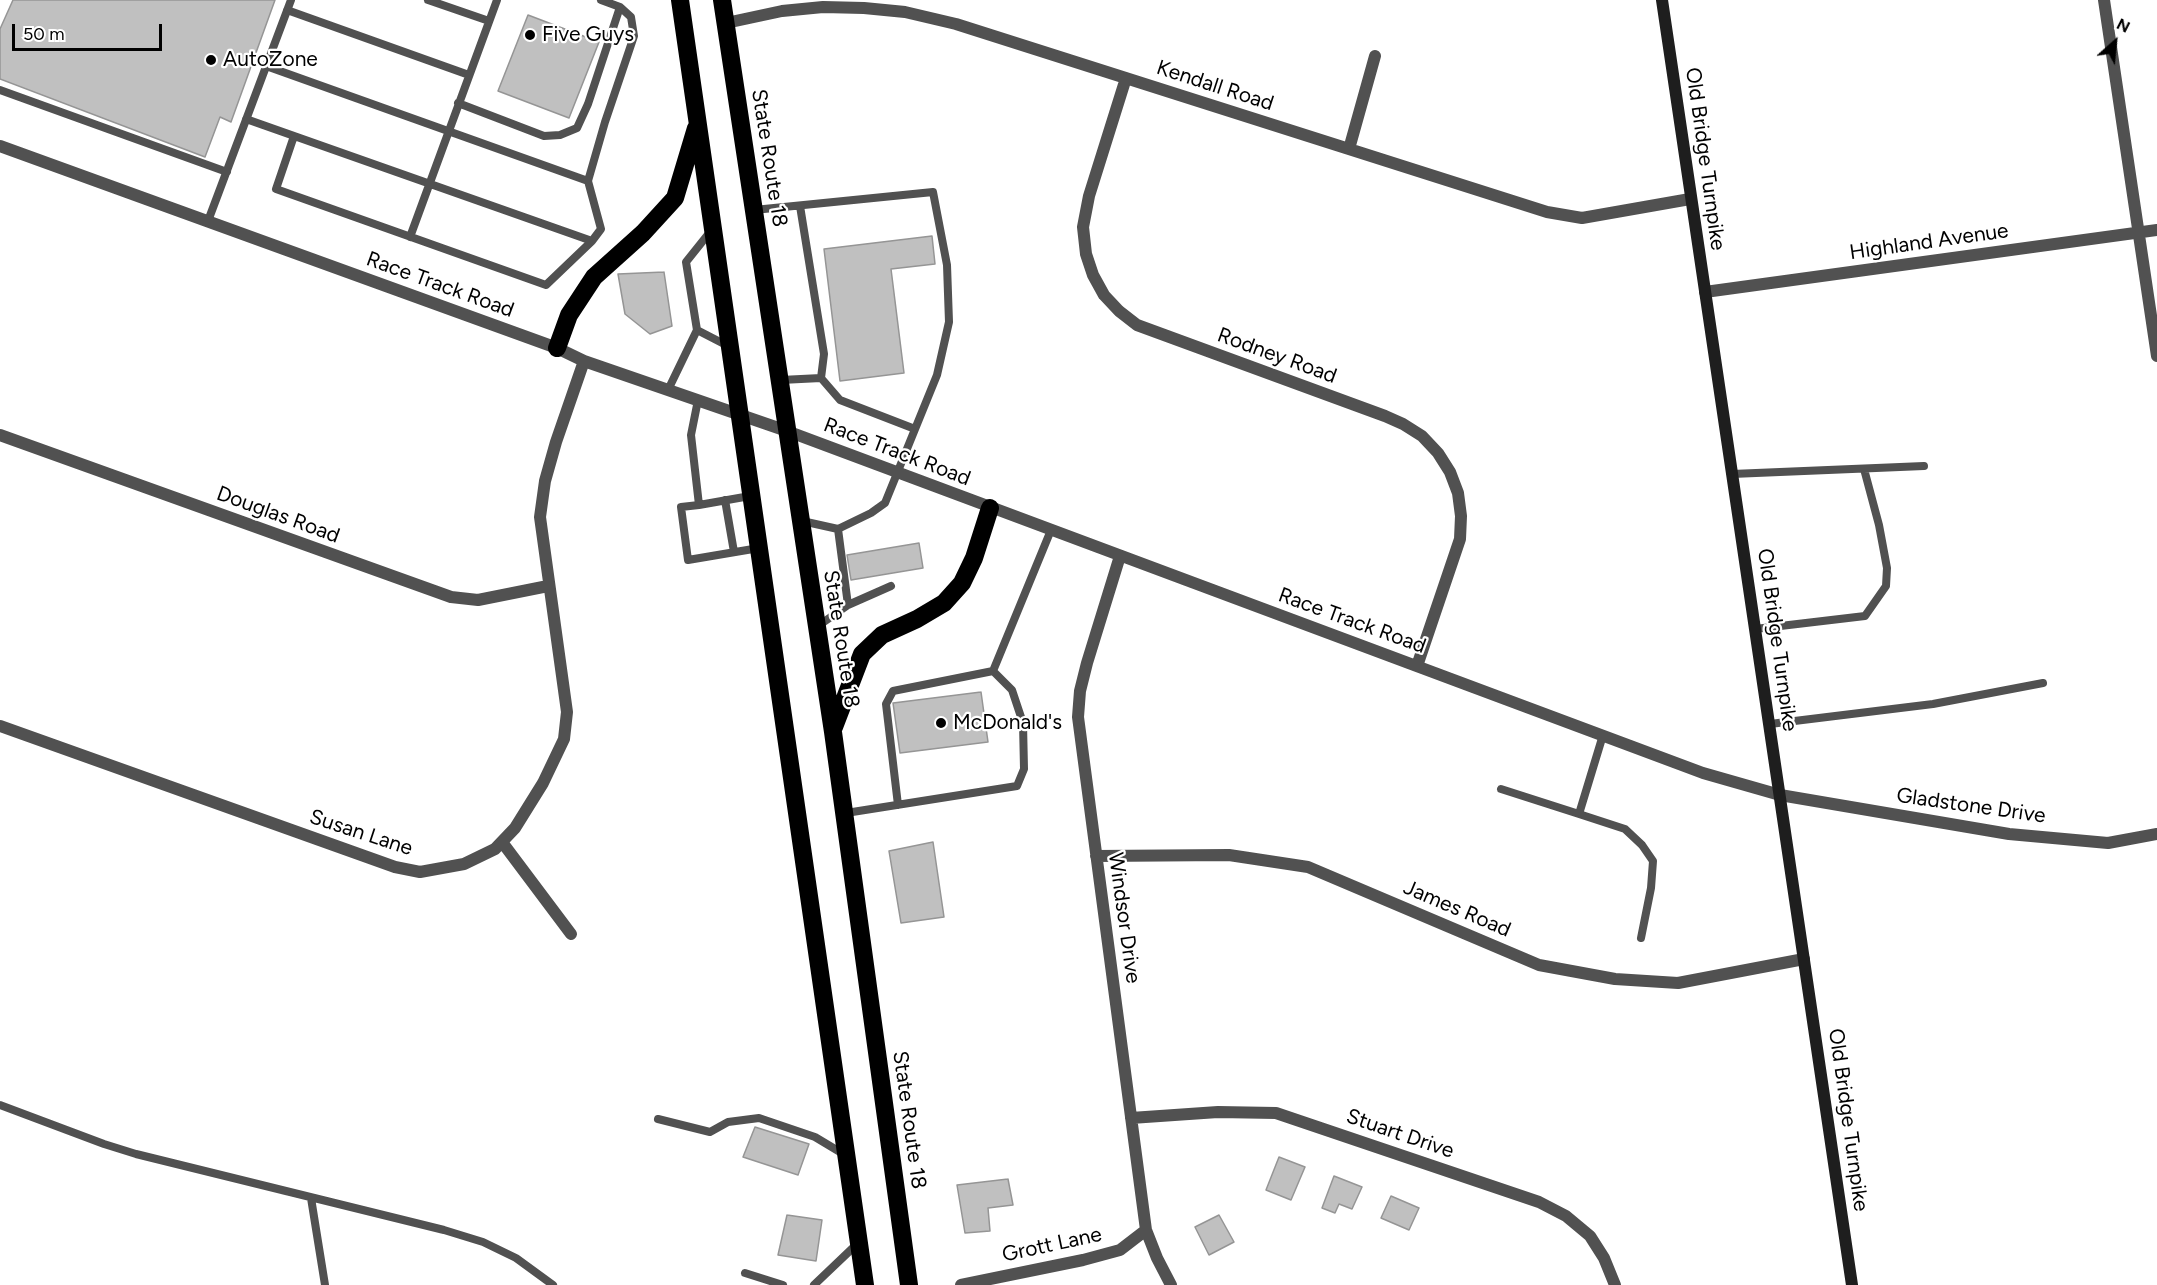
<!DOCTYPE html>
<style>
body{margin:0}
#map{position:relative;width:2157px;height:1285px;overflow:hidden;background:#fff;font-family:Figtree,sans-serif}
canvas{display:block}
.north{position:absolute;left:2085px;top:12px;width:60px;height:60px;-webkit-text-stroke:4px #fff;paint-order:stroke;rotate:27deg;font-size:16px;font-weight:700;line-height:24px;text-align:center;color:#000}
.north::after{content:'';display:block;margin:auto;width:21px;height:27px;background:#000;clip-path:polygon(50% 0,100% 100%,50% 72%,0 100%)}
.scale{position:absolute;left:12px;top:24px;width:150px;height:27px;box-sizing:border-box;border:3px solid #000;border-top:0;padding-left:8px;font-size:18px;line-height:21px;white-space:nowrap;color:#000;-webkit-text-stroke:4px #fff;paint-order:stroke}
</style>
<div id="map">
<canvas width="2157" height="1285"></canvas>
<div class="north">N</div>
<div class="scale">50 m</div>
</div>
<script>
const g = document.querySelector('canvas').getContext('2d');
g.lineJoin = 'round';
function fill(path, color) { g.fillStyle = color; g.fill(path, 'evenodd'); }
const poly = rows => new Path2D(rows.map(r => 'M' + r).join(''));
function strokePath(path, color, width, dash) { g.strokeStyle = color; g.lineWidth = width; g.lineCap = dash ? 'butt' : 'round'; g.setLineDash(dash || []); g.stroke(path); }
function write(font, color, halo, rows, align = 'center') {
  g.font = font + ' Figtree,sans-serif'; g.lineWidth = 4.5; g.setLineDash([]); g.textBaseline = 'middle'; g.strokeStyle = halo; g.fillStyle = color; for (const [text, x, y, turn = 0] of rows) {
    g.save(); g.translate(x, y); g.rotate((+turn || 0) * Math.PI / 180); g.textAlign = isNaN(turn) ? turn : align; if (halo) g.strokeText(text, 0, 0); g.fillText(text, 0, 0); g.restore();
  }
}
const building = poly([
 [13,0,275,0,231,122,220,117,205,157,0,79,0,29,13,0],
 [528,15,599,42,569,118,498,91,528,15],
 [932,236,935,264,891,269,904,373,840,381,824,249,932,236],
 [664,272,672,326,650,334,625,314,618,274,664,272],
 [919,543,923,568,851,580,847,555,919,543],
 [981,692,988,742,900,753,893,703,981,692],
 [933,842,944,917,901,923,889,851,933,842],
 [755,1127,809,1144,798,1175,743,1157,755,1127],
 [1279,1157,1305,1167,1291,1200,1266,1190,1279,1157],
 [1334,1176,1362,1187,1352,1209,1339,1204,1335,1213,1322,1208,1334,1176],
 [1008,1179,1013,1205,988,1208,990,1231,965,1233,957,1185,1008,1179],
 [1391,1196,1419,1208,1409,1230,1381,1218,1391,1196],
 [787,1215,822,1220,816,1261,778,1255,787,1215],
 [1219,1215,1234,1242,1209,1255,1195,1227,1219,1215]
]);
fill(building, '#c0c0c0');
strokePath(building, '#959595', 1.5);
strokePath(poly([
 [428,0,489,21],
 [287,10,469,75],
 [266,66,588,181],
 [0,90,227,172],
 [458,103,544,136,560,135,577,128,588,104,620,7],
 [246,119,592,241,546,285,276,189,294,136],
 [800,206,824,354,821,378,840,400,915,429],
 [754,210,933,192,947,265,949,322,937,375,885,503,871,513,838,529],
 [208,221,291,0],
 [410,237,497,0],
 [592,241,601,229,588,181,605,122,634,36,631,17,620,7,601,0],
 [697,330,728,346],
 [781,380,821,378],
 [668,390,697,330,686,262,710,232],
 [698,400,691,435,699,505,750,496],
 [1732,474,1924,466],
 [725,500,734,552],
 [699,505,681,507,688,560,759,548],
 [802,521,838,529,848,605,818,626],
 [848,605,891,586],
 [1755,629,1865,616,1886,586,1887,568,1879,525,1864,469],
 [1770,724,1933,704,2043,683],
 [1501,789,1579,814,1603,735],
 [898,805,886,704,893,691,993,671],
 [846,813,1017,786,1024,769,1023,723,1012,690,993,671,1051,530],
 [1579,814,1625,829,1642,845,1653,861,1651,888,1641,938],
 [0,1105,104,1144,136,1154,444,1230,483,1242,516,1258,553,1285],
 [658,1119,710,1132,728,1122,759,1118,815,1137,845,1155],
 [311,1198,325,1285],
 [745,1273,783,1285],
 [814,1285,857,1244]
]), '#515151', 8);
strokePath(poly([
 [2104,0,2157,356],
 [726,23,782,11,823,7,864,8,905,12,956,24,1547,212,1582,218,1690,199],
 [1126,78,1089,196,1083,227,1086,254,1093,275,1104,295,1119,311,1137,325,1385,416,1403,424,1422,436,1438,453,1450,472,1458,493,1461,516,1460,539,1417,666],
 [0,146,557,348,584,361,787,431,1703,773,1780,795,2009,834,2108,843,2157,834],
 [1349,149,1375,56],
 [1705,292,2157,230],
 [0,435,451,597,478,600,548,586],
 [1120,556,1087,663,1080,691,1078,717,1146,1230,1157,1258,1171,1285],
 [0,726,395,867,420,872,464,864,495,849,515,828,543,783,564,739,567,712,540,517,545,481,556,442,584,361],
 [502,842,571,934],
 [1096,856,1229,855,1308,867,1539,965,1615,979,1678,983,1804,959],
 [1131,1118,1218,1112,1276,1113,1539,1202,1566,1216,1590,1236,1604,1258,1615,1285],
 [961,1285,1083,1260,1120,1250,1146,1230]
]), '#515151', 12);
strokePath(poly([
 [1662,0,1852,1285]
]), '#1e1e1e', 12);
strokePath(poly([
 [680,0,865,1285],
 [722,0,833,732,909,1285],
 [557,348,569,315,594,277,643,233,675,198,696,128],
 [834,727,862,654,882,635,917,619,944,603,962,583,974,558,990,508]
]), '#000', 18);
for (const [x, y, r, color] of [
 [530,35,6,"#000"],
 [211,60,6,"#000"],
 [941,723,6,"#000"]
]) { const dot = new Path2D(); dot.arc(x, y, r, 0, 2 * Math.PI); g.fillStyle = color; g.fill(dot); strokePath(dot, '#fff', 2); }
write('21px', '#000', '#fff', [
 ["Five Guys",542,35],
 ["AutoZone",223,60],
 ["McDonald's",953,723]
], 'left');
write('21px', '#000', '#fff', [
 ["Kendall Road",1215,86,18],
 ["State Route 18",769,158,81],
 ["Old Bridge Turnpike",1705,159,82],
 ["Highland Avenue",1929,242,-8],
 ["Race Track Road",440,285,20],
 ["Rodney Road",1277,356,20],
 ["Race Track Road",897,452,21],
 ["Douglas Road",278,515,20],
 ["Race Track Road",1352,621,20],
 ["State Route 18",841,639,81],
 ["Old Bridge Turnpike",1777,640,82],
 ["Gladstone Drive",1971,806,8],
 ["Susan Lane",361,833,18],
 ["James Road",1457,909,23],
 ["Windsor Drive",1124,918,82],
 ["State Route 18",909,1120,82],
 ["Old Bridge Turnpike",1848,1120,82],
 ["Stuart Drive",1400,1134,19],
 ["Grott Lane",1052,1245,-12]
]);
</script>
